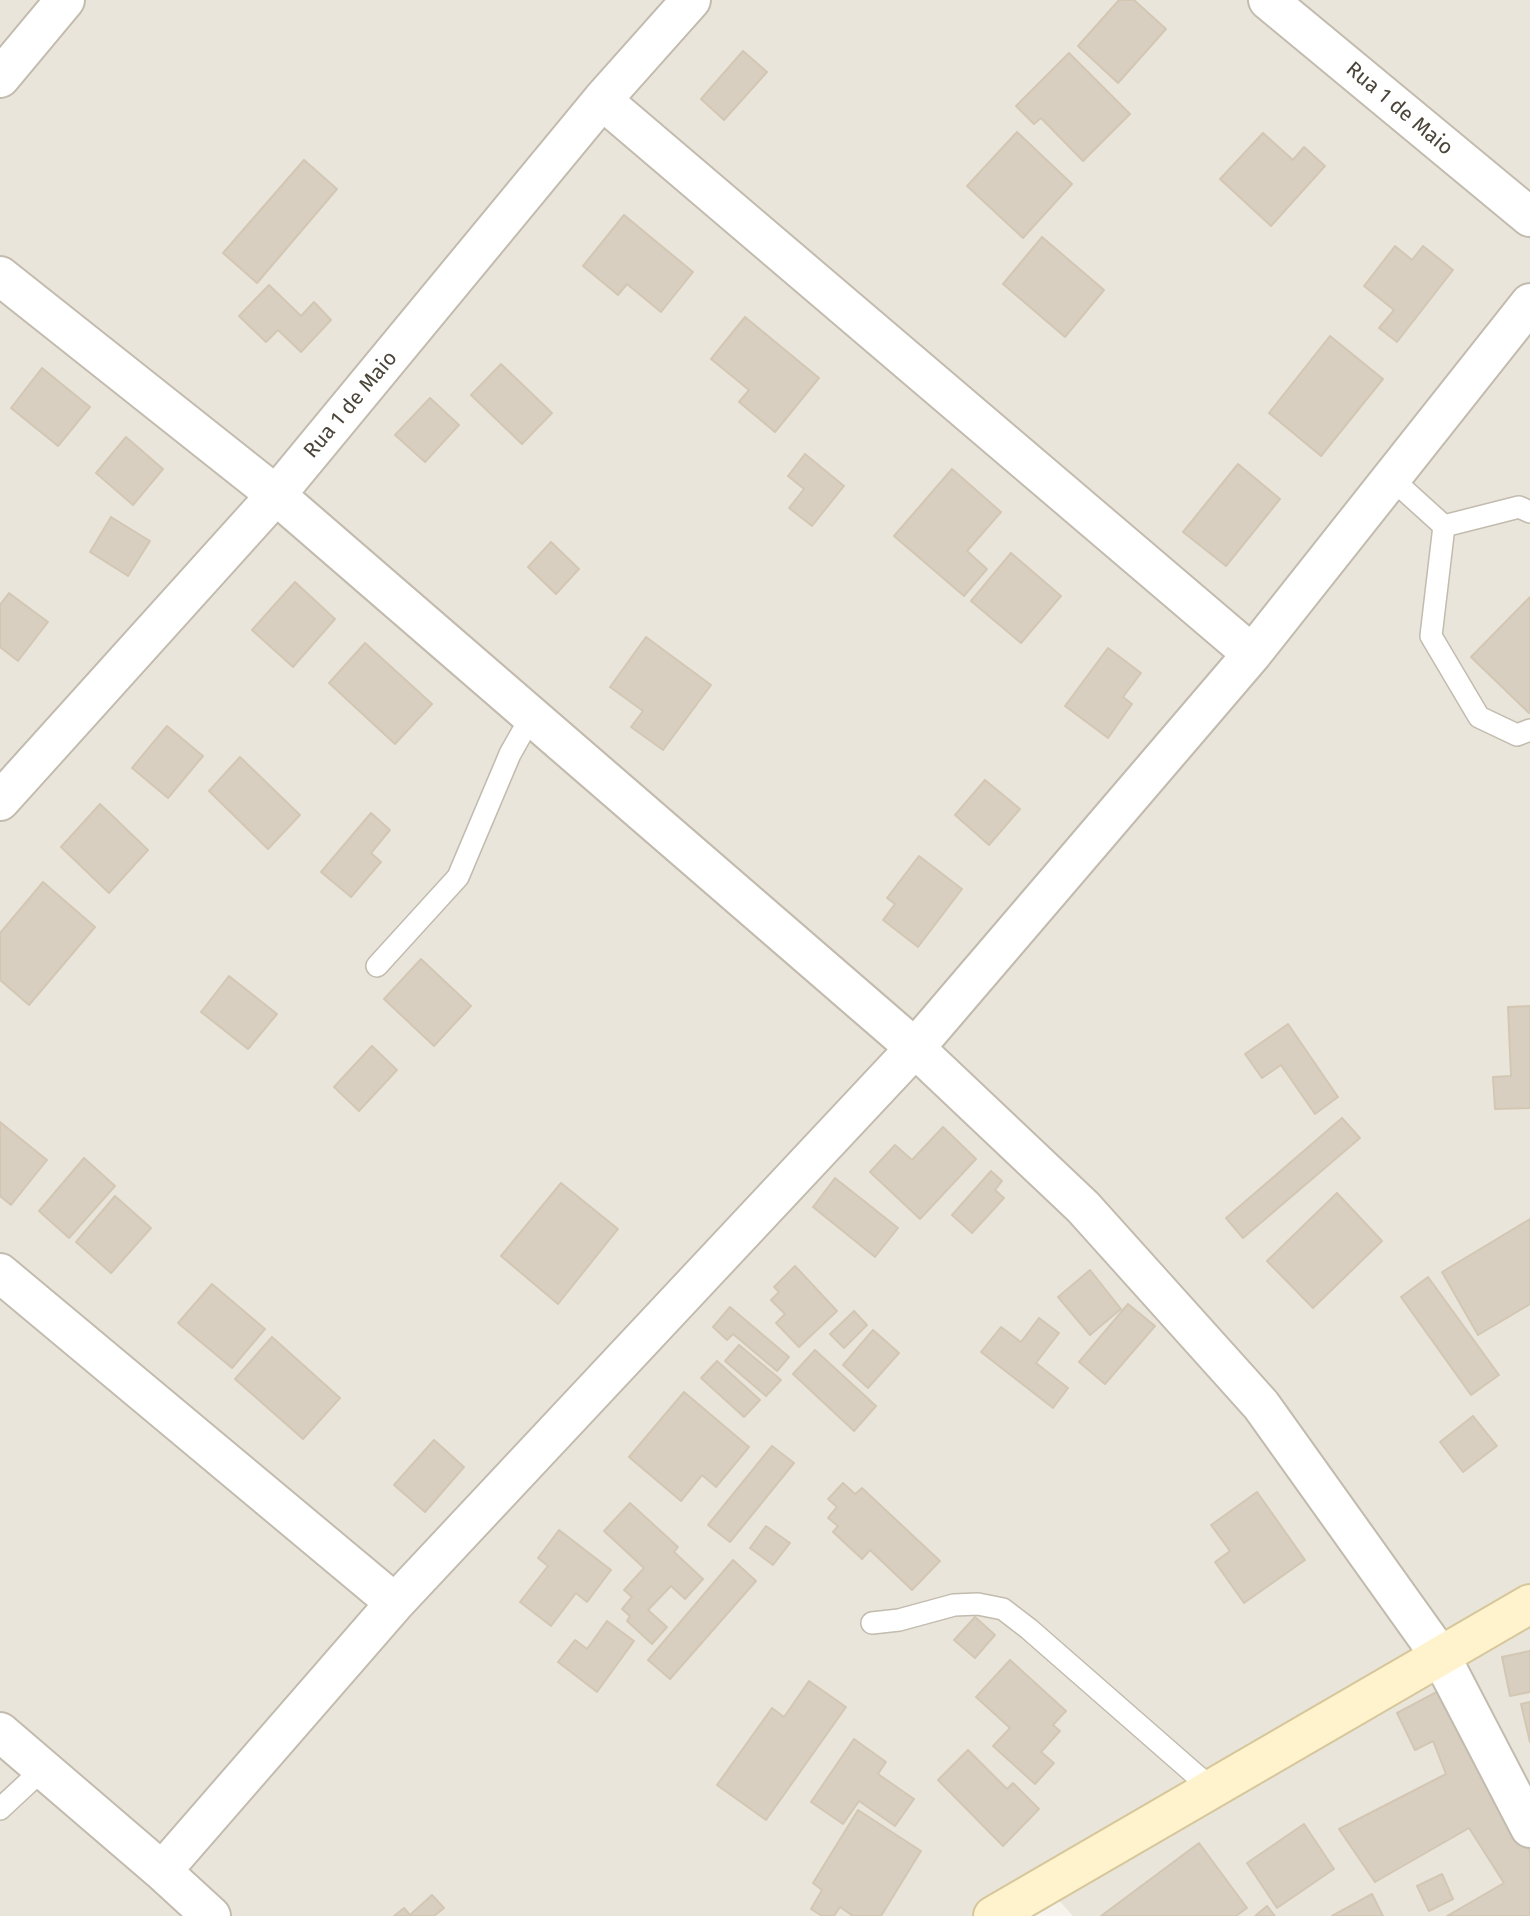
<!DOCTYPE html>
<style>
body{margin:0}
canvas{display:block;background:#f6f3ec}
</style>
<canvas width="1530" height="1916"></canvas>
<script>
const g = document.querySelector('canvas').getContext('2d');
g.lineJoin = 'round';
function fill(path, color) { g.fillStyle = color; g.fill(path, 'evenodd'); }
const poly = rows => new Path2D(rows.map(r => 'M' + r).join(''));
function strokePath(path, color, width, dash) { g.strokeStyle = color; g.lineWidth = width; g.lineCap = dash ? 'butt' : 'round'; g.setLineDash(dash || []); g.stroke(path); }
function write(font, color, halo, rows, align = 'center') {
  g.font = font + ' "Fira Sans",sans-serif'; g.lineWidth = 7; g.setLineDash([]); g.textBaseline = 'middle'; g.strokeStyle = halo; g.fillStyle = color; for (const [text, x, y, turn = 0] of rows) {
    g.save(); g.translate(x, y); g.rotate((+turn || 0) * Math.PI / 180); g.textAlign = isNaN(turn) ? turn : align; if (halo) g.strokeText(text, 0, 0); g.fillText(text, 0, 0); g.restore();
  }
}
fill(poly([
 [0,0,1530,0,1530,1916,1073,1916,1054,1895,1017,1916,0,1916]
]), '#eae5da');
const building = poly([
 [1119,0,1134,0,1166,29,1118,83,1078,46,1119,0],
 [743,51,767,72,724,120,701,99,743,51],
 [1069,53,1130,114,1083,161,1041,118,1034,124,1016,106,1069,53],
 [1017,132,1072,184,1023,238,967,186,1017,132],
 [1263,133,1293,160,1304,147,1325,166,1271,226,1220,179,1263,133],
 [304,160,337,189,257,283,223,253,304,160],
 [624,215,693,272,661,312,627,284,618,295,583,266,624,215],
 [1042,237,1104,290,1065,337,1003,284,1042,237],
 [1395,246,1412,260,1423,246,1453,270,1397,342,1379,328,1394,310,1364,286,1395,246],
 [269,285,301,316,314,302,331,320,301,352,278,330,266,342,239,316,269,285],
 [745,317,819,378,775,432,739,402,749,390,711,359,745,317],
 [1330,336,1383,379,1321,456,1269,413,1330,336],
 [501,364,552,413,522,444,471,395,501,364],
 [42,368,90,407,58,446,11,408,42,368],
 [430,398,459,425,425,462,395,435,430,398],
 [126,437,163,469,133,505,96,473,126,437],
 [805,454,844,486,812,526,789,508,804,489,788,476,805,454],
 [1238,464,1280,499,1226,566,1183,532,1238,464],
 [952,469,1001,512,967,551,987,569,964,596,894,536,952,469],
 [111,517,150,541,128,576,90,552,111,517],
 [551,542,579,569,556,594,528,567,551,542],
 [1011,553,1061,596,1021,643,971,601,1011,553],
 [295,582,335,619,293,667,252,630,295,582],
 [9,593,48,622,18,661,0,647,0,605,9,593],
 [1530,597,1530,712,1529,713,1471,657,1530,597],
 [646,637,711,685,663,750,631,727,643,711,610,687,646,637],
 [365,643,432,704,395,744,329,683,365,643],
 [1108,648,1141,673,1123,697,1132,704,1108,738,1065,706,1108,648],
 [167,726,203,756,168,798,132,768,167,726],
 [240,757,300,815,268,849,209,791,240,757],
 [985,780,1020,809,989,845,955,815,985,780],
 [100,804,148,850,109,893,61,847,100,804],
 [371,813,390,830,371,853,381,862,351,897,321,872,371,813],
 [919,856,962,889,918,947,883,920,895,904,887,898,919,856],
 [43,882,95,927,29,1005,0,980,0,933,43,882],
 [421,959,471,1006,434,1046,384,999,421,959],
 [229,976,277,1014,248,1049,201,1012,229,976],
 [1530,1006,1530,1108,1495,1109,1493,1077,1511,1076,1508,1007,1530,1006],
 [1288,1024,1338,1097,1315,1114,1281,1065,1262,1078,1245,1054,1288,1024],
 [372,1046,397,1070,359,1111,334,1087,372,1046],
 [1342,1118,1360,1138,1243,1238,1226,1218,1342,1118],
 [0,1122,47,1160,11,1205,0,1196,0,1122],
 [943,1127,976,1159,920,1219,870,1172,895,1145,912,1160,943,1127],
 [84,1158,115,1186,69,1238,39,1211,84,1158],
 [991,1171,1002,1181,995,1190,1004,1198,972,1233,952,1215,991,1171],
 [835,1178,898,1228,875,1257,813,1207,835,1178],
 [561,1183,618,1229,558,1304,501,1256,561,1183],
 [1337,1193,1382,1241,1313,1308,1267,1261,1337,1193],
 [115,1196,151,1228,111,1273,76,1242,115,1196],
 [1530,1219,1530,1304,1478,1335,1442,1272,1530,1219],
 [795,1266,837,1311,799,1347,776,1323,785,1314,771,1300,779,1292,774,1287,795,1266],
 [1090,1270,1121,1309,1090,1335,1058,1297,1090,1270],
 [1428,1277,1499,1375,1471,1395,1401,1297,1428,1277],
 [212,1284,265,1329,232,1368,178,1323,212,1284],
 [1128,1304,1155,1326,1105,1384,1079,1362,1128,1304],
 [730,1307,789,1357,777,1371,733,1334,727,1340,713,1327,730,1307],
 [854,1311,867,1325,844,1348,830,1334,854,1311],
 [1039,1318,1059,1333,1036,1363,1068,1388,1053,1408,981,1352,1001,1327,1021,1342,1039,1318],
 [873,1330,899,1353,868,1388,843,1365,873,1330],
 [272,1337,340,1398,303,1439,235,1379,272,1337],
 [739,1345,781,1380,766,1396,725,1361,739,1345],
 [815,1350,876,1406,854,1431,793,1374,815,1350],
 [717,1361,760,1400,744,1417,701,1378,717,1361],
 [684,1392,749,1447,716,1487,702,1475,681,1501,629,1457,684,1392],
 [1473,1416,1497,1446,1463,1472,1440,1442,1473,1416],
 [434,1440,464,1467,425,1512,394,1485,434,1440],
 [772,1446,794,1463,730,1542,708,1525,772,1446],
 [843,1483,855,1494,862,1488,940,1561,912,1590,870,1550,862,1559,833,1532,838,1526,828,1518,837,1507,828,1499,843,1483],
 [1257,1492,1305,1560,1244,1603,1215,1562,1230,1551,1211,1525,1257,1492],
 [630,1503,678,1547,674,1552,703,1579,685,1599,671,1586,648,1610,667,1627,652,1644,627,1621,630,1616,622,1609,632,1597,624,1590,644,1568,604,1531,630,1503],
 [766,1526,790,1543,773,1565,750,1548,766,1526],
 [559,1530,611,1570,587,1602,576,1593,551,1626,520,1602,548,1566,538,1558,559,1530],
 [733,1560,756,1581,670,1679,648,1660,733,1560],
 [975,1617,995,1635,975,1658,954,1640,975,1617],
 [607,1621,634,1641,597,1692,558,1662,575,1640,587,1649,607,1621],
 [1530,1651,1530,1692,1510,1696,1502,1657,1530,1651],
 [1010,1660,1066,1711,1053,1725,1060,1731,1041,1752,1054,1763,1035,1784,993,1746,1010,1728,976,1697,1010,1660],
 [809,1681,846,1707,766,1820,717,1785,772,1708,784,1717,809,1681],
 [1448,1686,1463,1729,1530,1852,1530,1916,1447,1916,1504,1883,1469,1828,1375,1882,1339,1829,1446,1774,1433,1741,1415,1750,1397,1713,1448,1686],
 [1530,1702,1530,1742,1521,1704,1530,1702],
 [854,1739,886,1762,878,1774,914,1799,895,1826,859,1801,843,1824,811,1802,854,1739],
 [968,1750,1007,1789,1013,1783,1039,1809,1003,1846,938,1780,968,1750],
 [858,1810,921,1851,881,1916,853,1916,840,1907,834,1916,822,1916,811,1909,822,1890,813,1883,858,1810],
 [1304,1824,1334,1869,1277,1908,1247,1863,1304,1824],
 [1199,1843,1247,1908,1236,1916,1101,1916,1199,1843],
 [1442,1874,1453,1899,1429,1911,1417,1886,1442,1874],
 [1372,1894,1383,1916,1332,1916,1372,1894],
 [432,1895,444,1908,434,1916,394,1916,404,1908,410,1915,432,1895],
 [1267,1906,1275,1916,1255,1916,1267,1906]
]);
fill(building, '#d8cfc1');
strokePath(building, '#d3c7b4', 2);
const lane = poly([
 [1391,478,1444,526],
 [1444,526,1431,636,1479,717,1517,735,1530,730],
 [1444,526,1519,507,1530,512],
 [377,966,458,877,510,754,523,731,535,719],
 [872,1623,899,1620,954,1605,978,1604,1003,1609,1029,1629,1212,1789],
 [0,1809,43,1769]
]);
const street = poly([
 [1268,0,1530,217],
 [0,78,65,0],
 [602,100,1252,654],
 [0,276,276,495,915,1048,1083,1207,1261,1405,1441,1657,1530,1828],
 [0,801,276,495,602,100,691,0],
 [0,1273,395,1603],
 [0,1732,162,1871,211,1916],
 [162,1871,395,1603,915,1048,1252,654,1530,303]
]);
const secondary = poly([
 [993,1916,1530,1604]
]);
strokePath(lane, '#c2bbae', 24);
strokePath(street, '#c2bbae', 42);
strokePath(secondary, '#d6c79b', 42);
strokePath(lane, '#fff', 21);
strokePath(street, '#fff', 38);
strokePath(secondary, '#fff3cd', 38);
write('21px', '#4b4439', '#fff', [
 ["Rua 1 de Maio",1399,109,40],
 ["Rua 1 de Maio",351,405,-50]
]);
</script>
